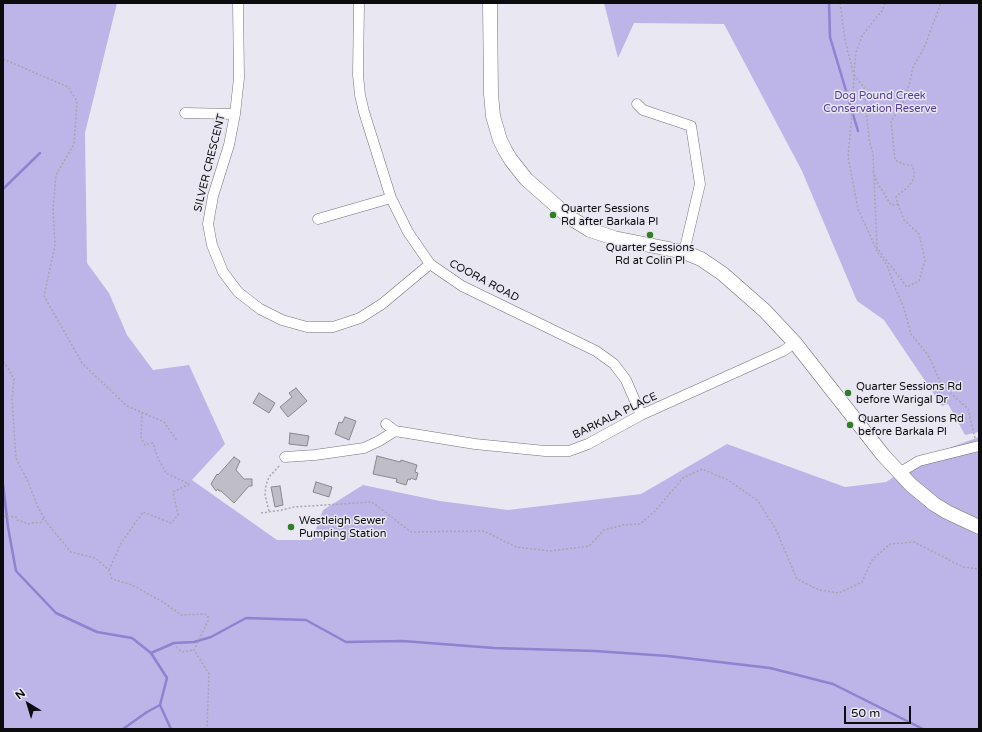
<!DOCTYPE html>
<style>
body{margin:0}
#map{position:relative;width:982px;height:732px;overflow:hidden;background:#e9e8f2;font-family:"Varela Round",sans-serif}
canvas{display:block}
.frame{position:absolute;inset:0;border:4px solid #0c0c0f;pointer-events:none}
.north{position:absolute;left:8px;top:684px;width:40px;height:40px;-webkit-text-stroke:3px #e9e8f2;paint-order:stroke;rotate:322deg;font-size:11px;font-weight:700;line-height:16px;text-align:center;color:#0c0c0f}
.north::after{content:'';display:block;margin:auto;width:14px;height:18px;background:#0c0c0f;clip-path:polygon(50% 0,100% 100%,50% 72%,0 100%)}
.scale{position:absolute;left:844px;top:706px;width:67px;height:18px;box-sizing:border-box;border:2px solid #0c0c0f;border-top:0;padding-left:5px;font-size:12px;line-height:14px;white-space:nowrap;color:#0c0c0f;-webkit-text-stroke:3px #e9e8f2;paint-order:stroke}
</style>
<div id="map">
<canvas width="982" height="732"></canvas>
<div class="frame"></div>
<div class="north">N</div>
<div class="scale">50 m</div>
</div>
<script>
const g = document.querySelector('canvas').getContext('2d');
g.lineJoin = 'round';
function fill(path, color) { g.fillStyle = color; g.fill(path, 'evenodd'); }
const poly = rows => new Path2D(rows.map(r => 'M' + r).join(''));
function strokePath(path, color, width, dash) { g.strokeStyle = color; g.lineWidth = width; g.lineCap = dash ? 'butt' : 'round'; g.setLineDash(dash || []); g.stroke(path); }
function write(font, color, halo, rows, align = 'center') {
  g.font = font + ' "Varela Round",sans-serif'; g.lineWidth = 3; g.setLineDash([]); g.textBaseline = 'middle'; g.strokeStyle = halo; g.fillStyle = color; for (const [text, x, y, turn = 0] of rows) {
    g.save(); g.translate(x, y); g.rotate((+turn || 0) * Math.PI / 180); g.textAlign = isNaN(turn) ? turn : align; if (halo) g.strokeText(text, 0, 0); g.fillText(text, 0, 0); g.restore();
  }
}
fill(poly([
 [3,3,117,3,85,133,87,263,109,293,127,335,153,370,189,365,225,444,192,480,277,540,312,540,323,510,363,485,440,501,508,510,641,494,727,444,845,487,886,482,895,476,900,466,979,437,979,729,3,729],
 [604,3,979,3,979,432,965,435,948,404,942,406,884,320,857,301,802,171,724,24,634,23,618,58]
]), '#bdb5e8');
strokePath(poly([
 [829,3,830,37,858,131],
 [3,189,40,153],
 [3,484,8,527,16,571,56,613,97,632,132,638,151,653,167,678,160,705,147,712,123,729],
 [151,653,174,643,194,642,211,637,246,618,306,620,346,642,403,641,494,648,595,651,668,656,770,668,833,684,923,729],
 [160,705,171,729]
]), '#9081d1', 2.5);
const building = poly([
 [296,388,307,401,288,417,280,407,292,397,289,393,296,388],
 [259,393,275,403,269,413,253,403,259,393],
 [345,417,356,421,349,440,335,434,339,422,342,423,345,417],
 [290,433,309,436,307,446,289,444,290,433],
 [377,456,400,462,401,460,417,465,415,472,418,473,416,480,411,478,410,480,408,479,406,485,396,482,397,479,373,474,377,456],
 [234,457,240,461,236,470,244,479,252,479,252,486,249,486,234,503,221,491,219,491,218,489,216,491,211,484,217,474,218,475,234,457],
 [316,482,332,487,329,497,313,492,316,482],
 [280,486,283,505,275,507,271,487,280,486]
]);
fill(building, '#bfbec7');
strokePath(building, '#888790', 1);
const street = poly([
 [238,3,239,78,235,114,229,145,213,196,208,224,212,245,223,272,238,292,260,309,282,320,307,327,333,327,360,318,382,304,430,264],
 [359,3,358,75,360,95,364,112,391,198,408,232,430,264,462,286,596,351,614,364,626,380,641,415],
 [637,104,643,110,691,126,700,184,684,252],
 [185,113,235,114],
 [318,219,391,198],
 [386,424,395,431,475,444,545,451,569,451,588,444,641,415,783,351,795,343],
 [285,457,315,455,364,448,379,441,395,431],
 [899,473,919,461,979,446]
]);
const secondary = poly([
 [490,3,491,94,493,116,500,140,505,150,511,160,526,179,569,217,590,230,614,238,684,252,701,259,723,274,765,311,795,343,883,455,911,485,934,504,947,512,979,527]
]);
strokePath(street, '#73727b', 11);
strokePath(secondary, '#73727b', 15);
strokePath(poly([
 [840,3,845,40,853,72],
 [885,3,882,11,875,19,862,36,856,52,854,73,853,103,848,157,858,209,878,253,887,265,895,288,904,308,911,334,928,355,942,385,968,409,975,438],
 [3,59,68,87,77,101,74,144,56,175,53,208,55,245,44,296,82,363,127,406,164,422,177,441],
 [854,75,864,87,869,139,873,154,877,248,907,287,919,281,925,260,919,234,904,220,898,204],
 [873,171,877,182,891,205,898,204,896,197,909,186,914,178,914,170,912,165,905,165,895,160,891,121,901,107,910,82,913,67,924,48,941,3],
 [3,362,8,368,14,379,12,399,16,458,28,482,38,507,47,523,71,552,95,558,109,570,112,579,132,585,163,602,181,615,205,614,208,616,208,621,194,650,209,674,207,729],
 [269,511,265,495,266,485,269,477,280,465],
 [261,513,282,510,294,507,372,502,411,532,484,531,516,547,550,551,589,546,604,530,623,525,640,524,655,511,683,478,702,469,728,480,758,501,776,530,797,579,819,590,839,593,862,582,872,560,890,544,914,542,963,567,979,569],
 [3,516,16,517,17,520,29,524,35,522,40,523,44,518],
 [109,570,121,543,143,512,171,523,178,515,173,492,189,484,166,473,157,456,153,443,145,445,141,438,142,413],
 [176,647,182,652,194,650]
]), '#a6a5ad', 1.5, [2, 2]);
strokePath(street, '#fff', 10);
strokePath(secondary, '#fff', 14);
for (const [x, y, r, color] of [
 [553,215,4,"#317e27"],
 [650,235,4,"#317e27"],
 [848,393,4,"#317e27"],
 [850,425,4,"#317e27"],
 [291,527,4,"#317e27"]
]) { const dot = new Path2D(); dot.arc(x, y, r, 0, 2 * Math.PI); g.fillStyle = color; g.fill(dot); strokePath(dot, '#e9e8f2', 1.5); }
write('11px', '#543a99', '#e9e8f2', [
 ["Dog Pound Creek",880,96],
 ["Conservation Reserve",880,109]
]);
write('11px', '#0c0c0f', '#e9e8f2', [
 ["SILVER CRESCENT",210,163,-76],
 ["COORA ROAD",484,281,28],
 ["BARKALA PLACE",615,416,-26]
]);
write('11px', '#0c0c0f', '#e9e8f2', [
 ["Quarter Sessions",561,209],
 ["Rd after Barkala Pl",561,222],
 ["Quarter Sessions",650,248,"center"],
 ["Rd at Colin Pl",650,261,"center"],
 ["Quarter Sessions Rd",856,387],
 ["before Warigal Dr",856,400],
 ["Quarter Sessions Rd",858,419],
 ["before Barkala Pl",858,432],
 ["Westleigh Sewer",299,521],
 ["Pumping Station",299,534]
], 'left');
</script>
